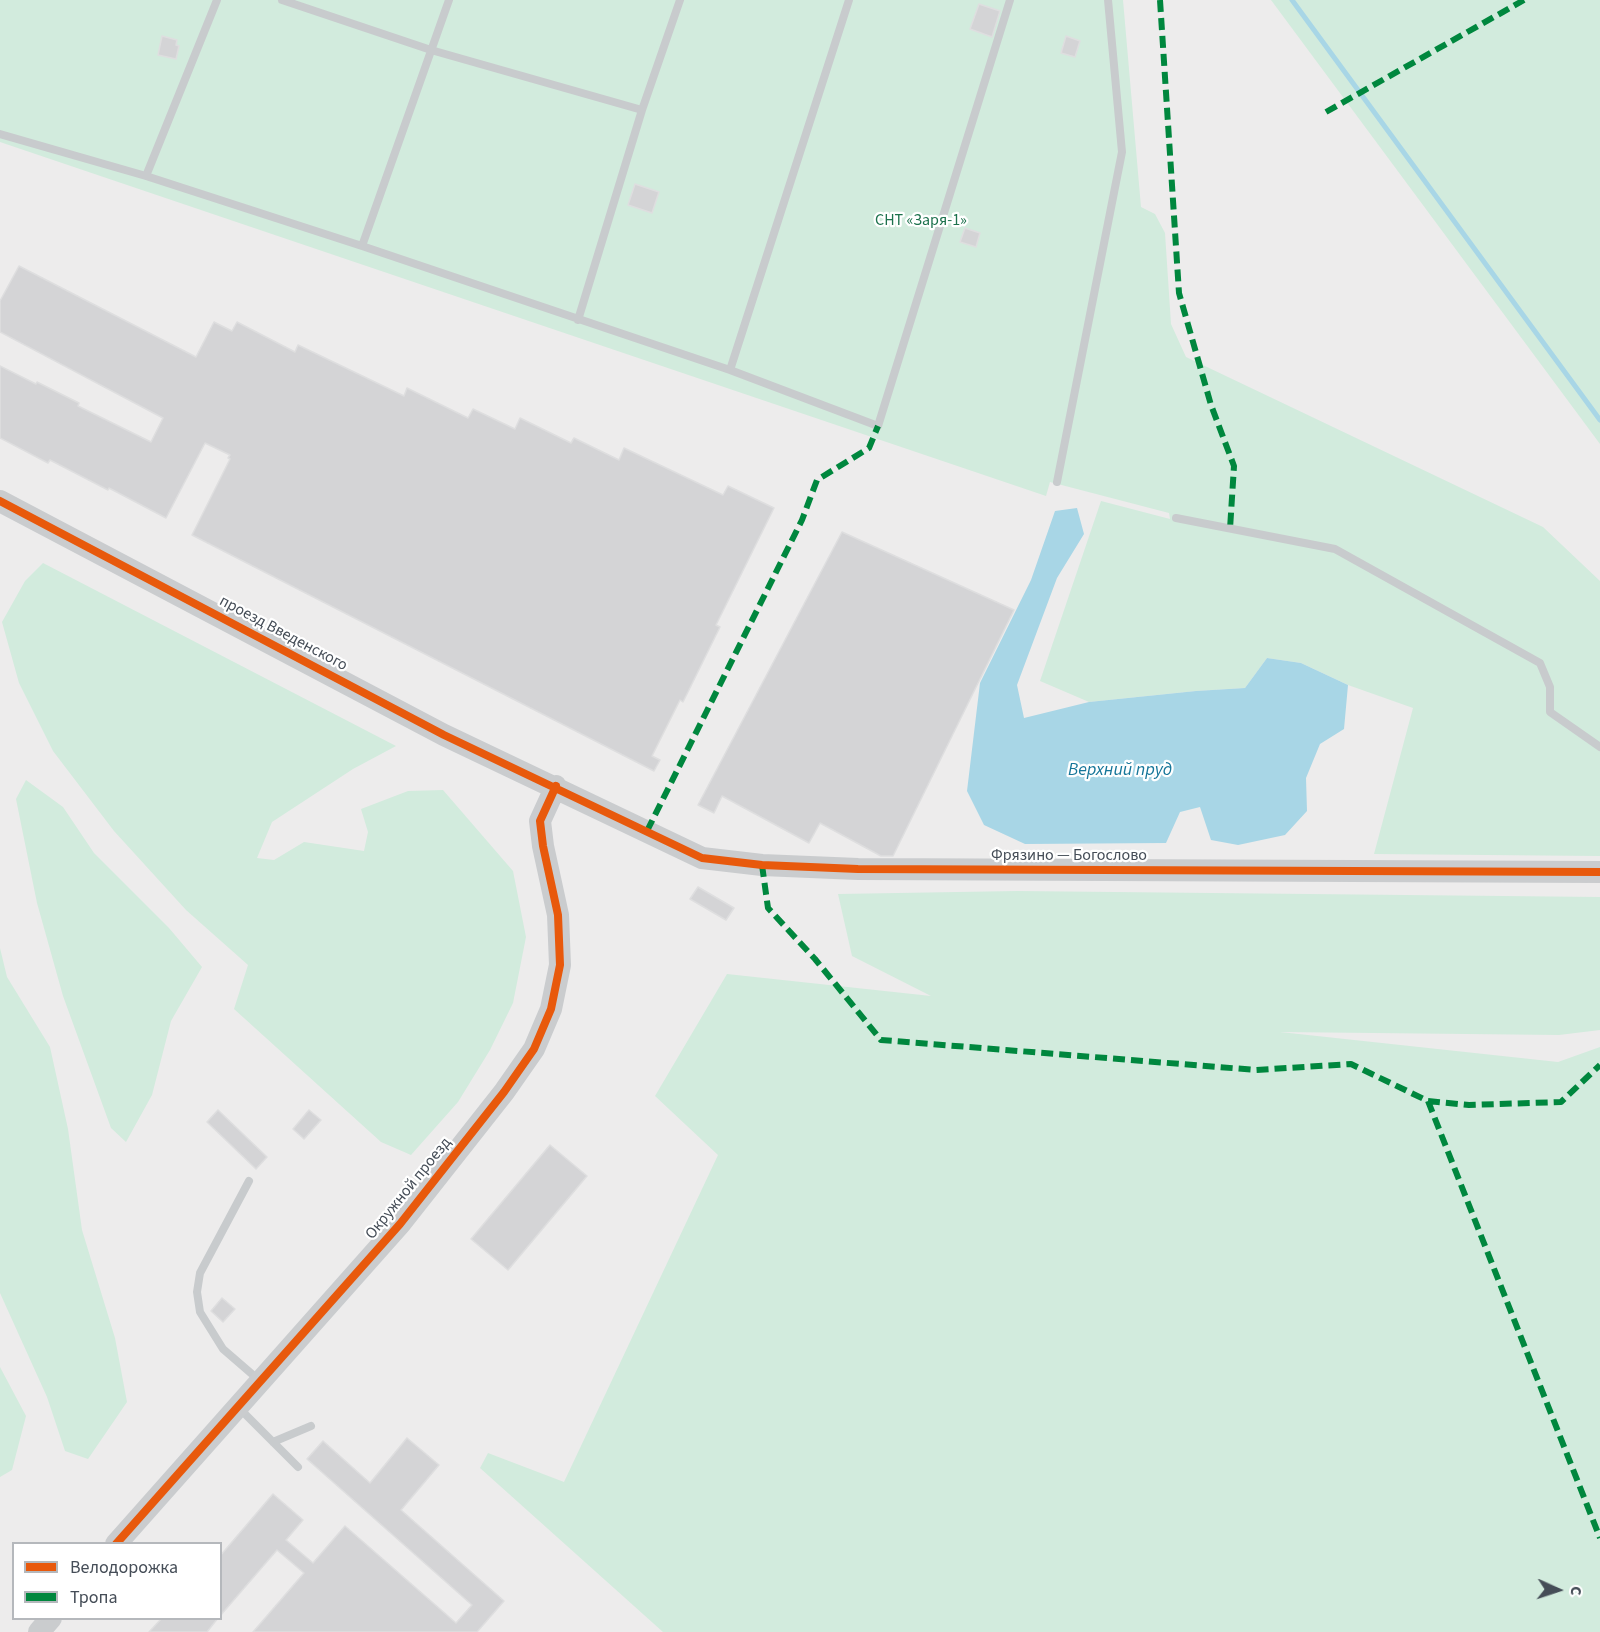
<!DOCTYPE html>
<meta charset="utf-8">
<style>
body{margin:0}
#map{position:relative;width:1600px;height:1632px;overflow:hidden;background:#edecec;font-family:"Source Sans 3",sans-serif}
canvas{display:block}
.legend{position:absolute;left:12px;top:1542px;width:210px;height:78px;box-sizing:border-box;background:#fff;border:2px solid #b5b8bc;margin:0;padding:8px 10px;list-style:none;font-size:18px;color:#454d57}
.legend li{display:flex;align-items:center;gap:12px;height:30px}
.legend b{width:30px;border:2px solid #b5b8bc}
.north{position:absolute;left:1528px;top:1560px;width:60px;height:60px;-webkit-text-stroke:4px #fff;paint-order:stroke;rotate:93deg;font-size:16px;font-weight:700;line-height:24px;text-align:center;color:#454d57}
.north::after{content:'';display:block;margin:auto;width:21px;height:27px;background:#454d57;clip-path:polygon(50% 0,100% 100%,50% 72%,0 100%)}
</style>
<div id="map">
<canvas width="1600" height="1632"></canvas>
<ul class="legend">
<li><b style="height:8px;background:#e8590c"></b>Велодорожка</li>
<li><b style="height:8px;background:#00873e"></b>Тропа</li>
</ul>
<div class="north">С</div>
</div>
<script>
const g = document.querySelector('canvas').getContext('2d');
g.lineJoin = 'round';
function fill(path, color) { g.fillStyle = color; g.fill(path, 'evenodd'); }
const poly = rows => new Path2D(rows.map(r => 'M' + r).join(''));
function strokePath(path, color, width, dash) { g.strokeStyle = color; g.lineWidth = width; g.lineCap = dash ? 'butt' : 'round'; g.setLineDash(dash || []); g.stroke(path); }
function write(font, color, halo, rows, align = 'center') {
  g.font = font + ' "Source Sans 3",sans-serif'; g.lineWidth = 4.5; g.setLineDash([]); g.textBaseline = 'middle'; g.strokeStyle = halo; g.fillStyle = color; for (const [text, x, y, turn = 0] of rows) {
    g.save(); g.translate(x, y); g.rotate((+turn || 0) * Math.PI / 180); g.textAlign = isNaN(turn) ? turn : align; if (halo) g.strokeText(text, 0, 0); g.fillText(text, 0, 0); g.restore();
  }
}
fill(poly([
 [0,0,1123,0,1141,207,1155,214,1165,233,1171,324,1186,357,1543,527,1600,581,1600,856,1374,854,1413,708,1348,685,1301,663,1267,658,1245,688,1196,691,1089,702,1040,681,1101,501,1170,519,1169,513,1050,482,1046,496,0,142],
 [1271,0,1600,0,1600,444],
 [43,563,396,746,353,769,272,822,257,858,274,860,304,842,364,851,368,832,361,809,408,791,443,790,513,871,526,937,513,1003,490,1050,458,1102,411,1155,381,1142,234,1009,248,965,186,910,114,831,53,751,19,683,2,622,25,581],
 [26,780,63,807,94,853,169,928,202,967,171,1021,152,1095,126,1142,111,1128,63,996,37,903,16,799],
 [1017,891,1600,897,1600,1030,1559,1035,1280,1032,1558,1062,1600,1047,1600,1632,663,1632,480,1468,488,1453,564,1482,718,1155,655,1096,727,974,931,996,852,956,838,894],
 [0,948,7,977,50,1047,68,1129,82,1230,115,1338,127,1402,88,1459,65,1451,47,1397,0,1293],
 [0,1367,26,1416,12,1470,0,1477]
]), '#d2ebdd');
fill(poly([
 [1077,508,1084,534,1057,578,1017,685,1024,718,1089,702,1196,691,1245,688,1267,658,1301,663,1348,685,1344,729,1320,744,1306,778,1307,811,1285,835,1238,845,1211,840,1200,807,1180,812,1166,843,1025,844,984,825,967,791,980,683,1031,580,1055,511]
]), '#a8d6e6');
strokePath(poly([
 [1292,0,1600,420]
]), '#a8d6e6', 5);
const building = poly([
 [979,4,1000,11,992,37,970,29,979,4],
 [162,36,177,40,176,45,179,46,176,59,158,55,162,36],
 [1066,36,1080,41,1075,57,1061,53,1066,36],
 [635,184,659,192,652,213,628,205,635,184],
 [965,228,980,233,976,247,960,242,965,228],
 [19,266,196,357,214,322,232,331,237,322,295,352,298,345,404,396,407,388,468,418,473,409,515,429,520,418,571,443,574,438,619,460,624,448,723,495,728,486,774,508,716,625,720,627,683,702,680,700,652,756,660,760,654,771,192,535,230,459,228,458,230,455,205,443,166,518,109,488,108,490,50,460,48,463,0,438,0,366,36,384,37,382,79,403,78,406,151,442,163,418,0,332,0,301,19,266],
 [842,532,1014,610,893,856,881,856,820,823,809,843,722,796,714,813,698,805,842,532],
 [698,887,734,908,726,920,690,899,698,887],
 [218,1110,267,1157,256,1169,207,1122,218,1110],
 [309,1110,321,1120,304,1139,293,1129,309,1110],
 [550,1145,587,1176,508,1270,471,1239,550,1145],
 [222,1298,235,1309,223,1322,211,1311,222,1298],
 [407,1438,439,1465,401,1510,504,1601,477,1632,253,1632,304,1573,277,1550,220,1616,220,1556,273,1494,303,1520,286,1540,313,1563,345,1526,456,1623,472,1605,307,1459,323,1441,370,1483,407,1438],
 [162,1618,218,1618,207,1632,149,1632,162,1618]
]);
fill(building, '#d4d4d6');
strokePath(building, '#dededf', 1.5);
strokePath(poly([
 [282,0,431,50,642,110],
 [0,134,146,176,362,246,730,370,878,426,1010,0],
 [146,176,217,0],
 [362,246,449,0],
 [578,320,642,110,680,0],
 [730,370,849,0],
 [1057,482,1122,152,1108,0],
 [1176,518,1335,549,1540,663,1550,687,1550,712,1600,747],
 [249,1181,200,1273,197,1292,200,1312,223,1349,260,1381],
 [240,1409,298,1467],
 [273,1442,311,1426]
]), '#c8cbcd', 8);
strokePath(poly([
 [0,501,444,735,702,858,762,865,858,869,1600,872],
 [116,1544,400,1224,504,1092,534,1049,551,1009,560,965,558,915,543,846,540,821,556,786],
 [39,1632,51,1618]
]), '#caccce', 22);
strokePath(poly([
 [1160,0,1179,293,1211,405,1234,466,1230,529],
 [1326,112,1524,0],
 [647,831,802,520,817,480,869,448,878,426],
 [762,865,768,908,815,959,881,1040,1256,1070,1351,1064,1428,1101,1469,1105,1561,1102,1600,1065],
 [1428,1101,1600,1538]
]), '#00873e', 6, [12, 6]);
strokePath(poly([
 [0,501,444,735,702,858,762,865,858,869,1600,872],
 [116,1544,400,1224,504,1092,534,1049,551,1009,560,965,558,915,543,846,540,821,556,786]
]), '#e8590c', 8);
write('16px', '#1c714c', '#fff', [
 ["СНТ «Заря-1»",921,221]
]);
write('16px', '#454d57', '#fff', [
 ["проезд Введенского",283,634,28],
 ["Фрязино — Богослово",1069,856],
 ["Окружной проезд",409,1189,-51]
]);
write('italic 18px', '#167699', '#fff', [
 ["Верхний пруд",1120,771]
]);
</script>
